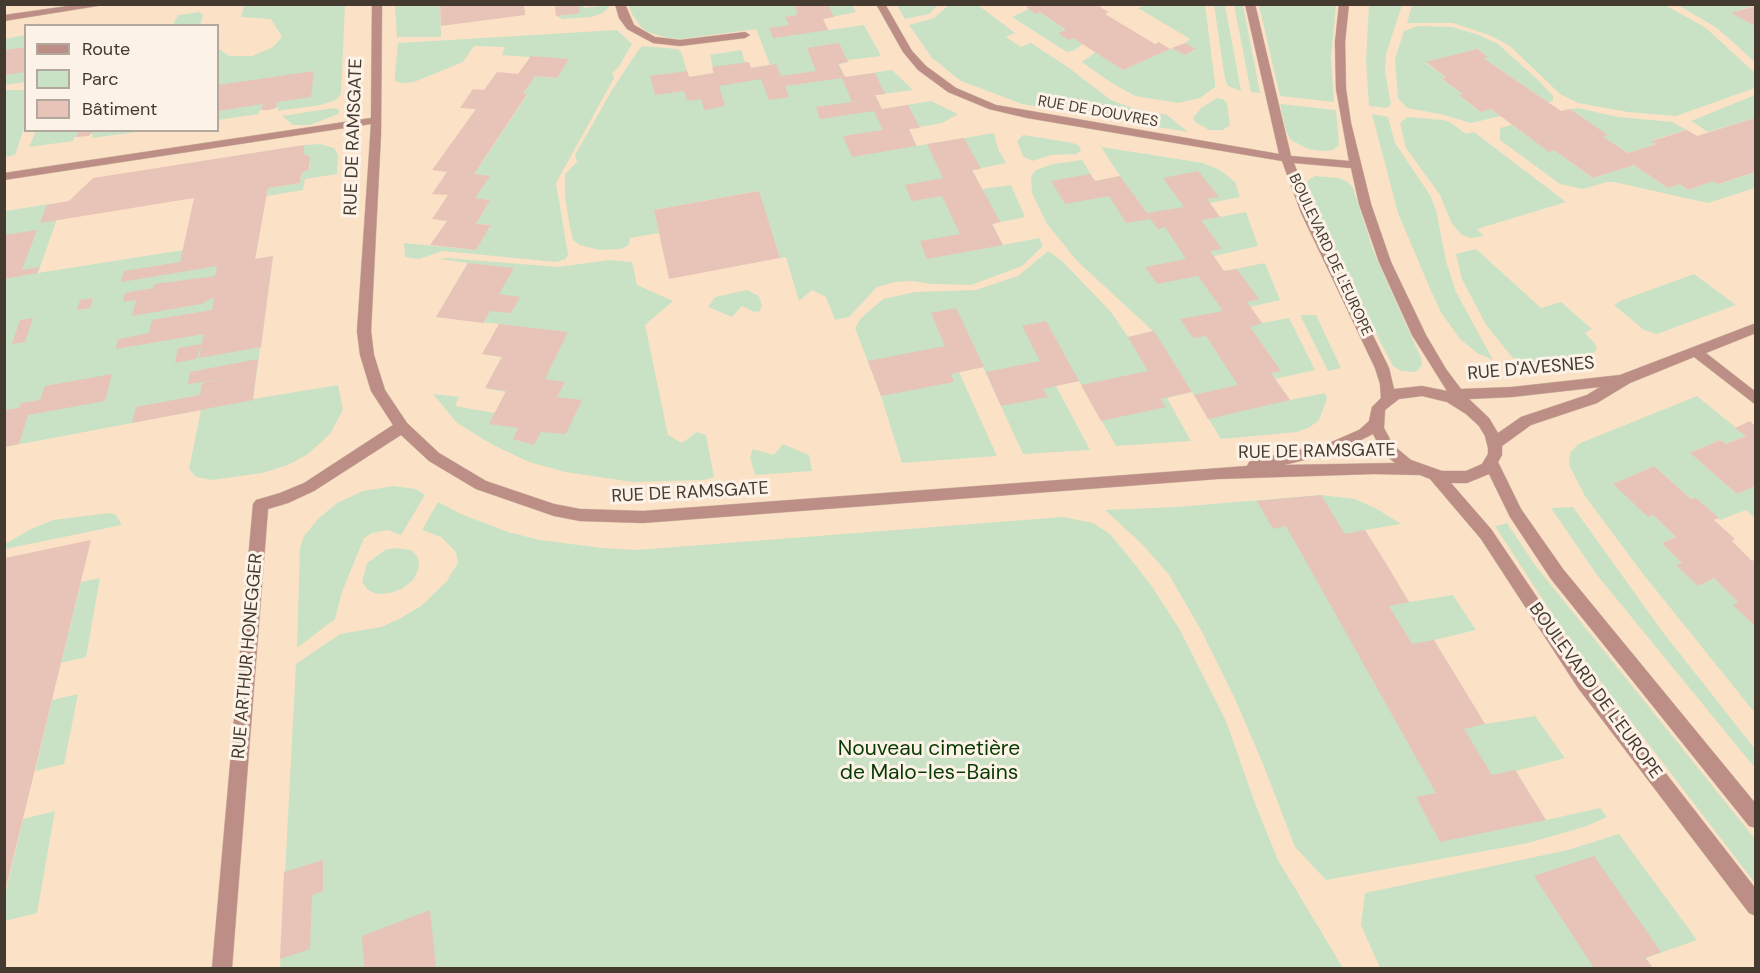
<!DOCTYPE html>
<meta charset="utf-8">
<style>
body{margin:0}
#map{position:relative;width:1760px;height:973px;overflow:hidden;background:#fbe2c7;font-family:"DM Sans",sans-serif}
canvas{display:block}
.frame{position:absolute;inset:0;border:6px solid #443a2f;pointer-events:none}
.legend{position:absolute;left:24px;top:24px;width:195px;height:108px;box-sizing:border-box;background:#fcf2e7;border:2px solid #b2a89d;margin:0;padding:8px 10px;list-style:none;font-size:18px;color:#443a2f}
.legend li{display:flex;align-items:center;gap:12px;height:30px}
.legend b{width:30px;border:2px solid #b2a89d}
</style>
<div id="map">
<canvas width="1760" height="973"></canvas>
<div class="frame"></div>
<ul class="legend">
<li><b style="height:8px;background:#bc8e86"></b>Route</li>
<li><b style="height:16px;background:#c9e2c5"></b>Parc</li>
<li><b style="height:16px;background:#e8c3b8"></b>Bâtiment</li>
</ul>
</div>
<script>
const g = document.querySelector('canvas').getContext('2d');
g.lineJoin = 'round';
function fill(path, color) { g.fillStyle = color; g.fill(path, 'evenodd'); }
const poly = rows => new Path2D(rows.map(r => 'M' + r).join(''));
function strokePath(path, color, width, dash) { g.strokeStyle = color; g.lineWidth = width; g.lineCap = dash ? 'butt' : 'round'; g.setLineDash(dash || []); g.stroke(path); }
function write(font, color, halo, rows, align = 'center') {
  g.font = font + ' "DM Sans",sans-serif'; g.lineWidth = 6; g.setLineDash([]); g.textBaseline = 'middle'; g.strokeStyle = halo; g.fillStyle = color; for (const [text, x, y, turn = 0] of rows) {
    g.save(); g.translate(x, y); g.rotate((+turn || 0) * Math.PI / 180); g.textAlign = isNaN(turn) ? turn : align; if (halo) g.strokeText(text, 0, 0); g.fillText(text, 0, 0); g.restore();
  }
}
fill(poly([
 [257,4,345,5,341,94,336,100,321,105,277,111,278,107,260,110,259,114,218,120,218,48,229,56,252,56,273,47,282,37,271,19,241,17,244,6],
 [395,5,440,5,441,37,397,37],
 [579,5,583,5,584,8,610,5,603,13,591,17,563,19,556,16,580,13],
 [629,5,852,5,856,12,823,19,828,30,864,25,881,56,848,60,848,62,839,64,845,77,892,70,913,90,875,95,882,109,931,101,958,114,942,123,909,129,917,146,994,133,998,149,1006,163,972,170,982,189,1011,185,1025,217,992,224,1003,245,1039,238,1043,246,1022,266,971,285,932,284,912,281,895,282,877,287,849,317,835,320,826,297,812,290,799,301,786,257,780,258,758,191,654,210,659,233,630,238,629,245,621,249,599,250,580,245,573,240,570,227,565,197,565,174,577,162,575,155,612,90,639,49,642,46,677,49,681,52,689,77,714,73,710,55,741,50,745,62,749,62,751,68,770,65,756,29,681,39,668,38,648,32,641,27,632,14],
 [897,5,938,5,929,14,905,19],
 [949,5,978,5,1015,33,1006,37,1021,47,1031,43,1069,68,1111,100,1132,108,1167,115,1188,132,1022,104,961,81,932,58,909,25,934,18],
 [1147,5,1205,5,1215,83,1215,87,1200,98,1178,103,1135,96,1110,82,1082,62,1096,52,1123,70,1172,48,1184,55,1195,50,1185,43,1190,39,1138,8],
 [1214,5,1225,5,1241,91,1228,86,1225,79],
 [1234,5,1243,5,1260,93,1251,92],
 [1259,5,1336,5,1331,58,1334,102,1280,96],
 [1369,5,1402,5,1386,54,1385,72,1391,104,1387,108,1369,106,1366,61],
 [1412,5,1665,5,1706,28,1755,73,1755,88,1676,116,1628,112,1578,103,1560,94,1510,46,1489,35,1453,23,1407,23],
 [1678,5,1755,5,1732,13,1755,26,1755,62,1717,28],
 [1029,9,1036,13,1040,12,1066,30,1059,33,1073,38,1083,44,1073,51,1067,52,1012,17],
 [200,12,203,16,200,25,173,25,178,15],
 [1418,26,1452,27,1479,35,1498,44,1539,81,1553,96,1553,100,1549,103,1483,58,1487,56,1477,49,1426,63,1446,77,1442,79,1463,94,1460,96,1481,112,1491,109,1501,116,1471,123,1440,114,1407,108,1398,98,1395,59,1404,31],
 [617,30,632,44,618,68,612,73,614,78,556,183,568,254,566,259,556,262,443,251,419,259,405,257,404,243,476,250,491,225,476,224,490,200,475,198,489,176,474,174,527,95,523,94,535,76,557,78,568,60,502,55,505,47,474,46,463,62,414,82,401,83,395,81,395,76,398,43],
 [25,35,25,82,5,85,5,39],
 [5,90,26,90,25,125,15,155,5,157],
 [1755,95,1755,118,1708,132,1691,121],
 [1217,98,1223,99,1227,103,1230,125,1223,130,1209,130,1195,122,1193,118,1201,108],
 [1280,104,1336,110,1339,145,1333,150,1321,151,1308,149,1291,140,1286,131],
 [333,108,340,110,338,114,310,125,293,125,282,116],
 [1578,108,1618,117,1672,122,1687,130,1652,140,1657,144,1628,153,1603,137,1607,135,1570,109],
 [1372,114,1388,117,1395,143,1430,195,1436,210,1446,261,1456,292,1493,360,1477,353,1460,339,1442,314,1431,291,1398,213],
 [1407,117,1443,120,1450,122,1466,134,1474,132,1566,202,1477,229,1484,236,1471,238,1462,235,1452,224,1440,195,1406,148,1400,123],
 [1512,125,1548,151,1554,150,1593,178,1634,165,1668,188,1680,184,1688,190,1713,181,1718,184,1753,173,1755,174,1755,188,1708,203,1614,182,1607,182,1583,189,1560,184,1500,140,1500,128],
 [36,131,144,131,92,138,93,134,75,137,73,141,29,147],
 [1023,135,1073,143,1079,146,1081,151,1076,154,1052,155,1032,161,1023,156,1017,141],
 [304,145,320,144,334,148,338,155,337,174,305,179,303,190,267,196,268,188,300,183,301,174,310,168,310,157,304,154],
 [1101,147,1203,163,1220,170,1235,182,1240,197,1210,203,1220,217,1246,212,1258,246,1214,256,1224,271,1265,263,1280,300,1250,307,1262,323,1289,318,1315,370,1275,379,1290,400,1325,393,1327,399,1319,420,1310,427,1297,432,1221,439,1192,392,1167,398,1191,441,1116,446,1079,381,1056,386,1090,450,1023,454,983,367,959,372,997,456,902,463,881,396,855,328,861,318,883,299,915,292,976,290,1018,276,1048,251,1062,261,1111,312,1128,337,1153,331,1078,262,1047,224,1032,193,1031,176,1036,170,1053,164,1082,160,1095,181,1120,176],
 [1315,176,1339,178,1348,182,1353,188,1373,250,1421,358,1422,365,1416,372,1401,371,1393,366,1337,259,1306,188,1308,180],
 [63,202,38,273,259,238,255,259,273,256,253,399,338,385,343,410,330,434,308,454,288,465,262,473,213,480,196,477,189,469,201,410,5,447,5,211],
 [1476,249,1541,308,1561,302,1592,329,1585,333,1594,343,1597,348,1595,352,1581,358,1531,369,1512,357,1486,325,1462,279,1456,254],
 [447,258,558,267,609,260,632,262,637,285,673,301,645,325,668,435,682,443,697,432,706,435,714,477,704,480,633,482,565,472,529,462,493,445,457,423,433,394,459,397,455,406,495,413,506,392,485,388,502,357,482,354,499,324,436,317,468,263,439,259],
 [1694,274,1736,305,1657,334,1644,330,1614,305,1620,301],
 [747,290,759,296,762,306,760,311,754,312,742,306,732,317,708,307,715,297],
 [1300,315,1316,315,1341,368,1328,371],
 [1697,396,1746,436,1726,444,1720,440,1690,453,1737,494,1755,486,1755,518,1746,510,1720,520,1696,498,1691,499,1654,466,1613,484,1648,516,1653,515,1676,537,1662,543,1682,563,1677,565,1698,586,1714,578,1738,602,1734,605,1755,626,1755,713,1643,574,1585,496,1569,465,1570,453,1578,444],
 [783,444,809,455,812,471,755,475,750,457,753,449,774,455],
 [393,486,416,489,425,495,401,535,388,530,372,533,364,538,342,592,335,619,297,648,300,548,304,536,318,519,337,503,363,491],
 [1321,495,1355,499,1377,509,1401,524,1365,530,1409,602,1453,595,1476,630,1434,640,1485,724,1535,716,1565,758,1516,771,1546,820,1600,808,1607,817,1584,827,1528,843,1326,880,1295,847,1263,764,1235,699,1201,630,1169,575,1144,546,1105,510,1176,507],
 [438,502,461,514,508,532,540,540,602,548,637,550,1063,517,1093,523,1110,534,1129,557,1151,585,1180,630,1226,721,1256,806,1278,860,1343,968,280,968,296,664,340,634,381,627,399,619,421,606,446,582,458,563,456,552,441,537,422,530],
 [1573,507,1662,631,1755,749,1755,768,1597,575,1551,508],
 [110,513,116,515,122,525,5,549,5,544,29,530,53,520],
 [1507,523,1535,565,1755,839,1755,883,1571,643,1495,526],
 [395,548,411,550,417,556,419,562,418,570,413,580,402,589,390,593,377,594,368,590,362,582,367,563,385,550],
 [100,578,86,657,61,663,81,582],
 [78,694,64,764,35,771,52,700],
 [55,811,37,913,5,921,5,895,23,819],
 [1619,834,1697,940,1646,958,1653,968,1380,968,1361,925,1365,893,1568,850]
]), '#c9e2c5');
fill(poly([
 [440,4,524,4,525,15,441,26],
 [555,4,579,4,580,13,556,16],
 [794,4,828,4,834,17,823,19,828,30,773,38,769,28,789,25,785,17,798,15],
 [1028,4,1105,4,1100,7,1109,12,1105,14,1155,44,1159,42,1170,49,1123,70,1073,38,1068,40,1058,33,1066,30,1040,12,1036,14,1026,7,1029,6],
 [1755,6,1755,26,1731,13],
 [839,43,848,62,838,64,845,77,875,73,885,94,875,95,882,109,908,105,920,128,909,129,916,146,852,157,843,136,883,130,874,111,820,119,816,107,852,102,842,78,785,86,789,97,769,100,761,79,719,86,725,106,704,110,701,99,687,101,684,91,655,95,650,76,687,71,689,77,714,73,712,67,749,62,751,68,776,64,781,76,816,71,807,48],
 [1185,43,1196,49,1184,55,1172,48],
 [26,47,26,72,4,75,4,50],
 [1477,49,1488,57,1483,58,1561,111,1570,109,1608,135,1603,137,1628,153,1657,144,1651,141,1687,130,1697,136,1755,118,1755,172,1718,184,1713,181,1688,190,1680,184,1668,188,1634,165,1593,178,1554,150,1549,152,1491,109,1481,112,1459,95,1463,94,1442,79,1446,77,1426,62],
 [531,56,569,59,557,78,535,76,523,94,527,94,474,174,490,176,475,198,490,200,476,224,491,225,476,250,430,245,447,221,432,219,448,195,432,194,447,172,432,170,476,109,460,108,473,89,484,90,497,72,518,74],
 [314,71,311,97,277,102,276,108,269,110,261,110,263,104,218,111,218,85],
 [79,130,93,130,89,136,76,137],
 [964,138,981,169,972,170,1000,222,992,224,1003,245,927,259,920,241,960,234,942,196,912,201,905,185,943,178,927,144],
 [304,145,304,154,310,157,309,169,301,174,300,183,268,188,255,259,273,256,261,347,199,358,204,334,116,349,118,339,149,333,152,320,212,310,214,297,201,304,132,316,136,300,123,302,125,293,153,288,155,284,215,276,217,266,121,282,124,271,180,262,194,198,40,223,47,205,69,201,93,178],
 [1198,171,1219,197,1207,199,1220,217,1201,220,1222,249,1210,251,1224,271,1237,269,1259,299,1247,302,1262,323,1250,327,1281,371,1271,373,1290,400,1208,419,1194,395,1238,385,1206,336,1193,338,1180,319,1223,311,1198,276,1157,284,1145,267,1186,259,1165,227,1158,229,1150,219,1126,223,1109,196,1065,204,1051,181,1090,174,1095,181,1120,176,1147,213,1184,207,1163,178],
 [759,191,780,258,669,279,654,210],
 [37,230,22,270,40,267,37,273,4,279,4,235],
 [468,263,514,268,499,294,520,297,511,313,490,311,483,323,436,317],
 [93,298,90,308,77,310,80,300],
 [956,308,984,367,951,374,954,382,881,396,868,361,945,346,931,313],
 [33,318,25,342,12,344,20,320],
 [1046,321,1079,381,1043,389,1048,397,1001,406,986,372,1040,361,1022,326],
 [499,324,568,332,545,379,565,382,557,397,582,400,566,434,541,432,534,445,513,439,518,428,489,424,506,391,485,388,502,357,482,354],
 [1154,331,1192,392,1160,399,1166,407,1101,421,1081,385,1148,371,1128,337],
 [202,344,196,359,175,363,178,348],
 [258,359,253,400,132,423,136,407,200,395,202,383,224,379,188,384,190,372],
 [112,374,105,401,28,415,19,444,4,447,4,410,19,408,21,403,40,400,45,386],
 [1750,421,1755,426,1755,486,1737,494,1690,453,1720,440,1726,444,1746,436,1735,428],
 [1654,466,1691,499,1696,498,1719,518,1714,520,1735,539,1732,541,1752,561,1755,559,1755,626,1733,605,1738,602,1714,578,1698,586,1676,565,1682,563,1662,543,1676,537,1653,515,1648,517,1613,484],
 [1321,495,1345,534,1365,530,1387,565,1409,602,1389,606,1412,644,1434,640,1485,724,1464,729,1492,775,1515,770,1546,820,1440,842,1416,797,1436,793,1286,526,1273,529,1257,501],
 [91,540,5,892,5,558],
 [1594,856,1661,952,1645,958,1653,968,1594,968,1534,876],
 [323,860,323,891,312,895,310,949,280,959,284,872],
 [430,910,436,968,364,968,362,936]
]), '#e8c3b8');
const minor = poly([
 [82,4,110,4,4,21,4,15,82,4],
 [372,4,382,4,381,134,371,331,374,355,385,390,407,423,439,453,486,481,554,504,580,509,643,511,1247,466,1249,462,1254,460,1329,443,1359,430,1369,421,1372,407,1381,398,1380,384,1375,368,1301,213,1282,161,1027,118,989,109,948,92,918,70,903,52,876,4,885,4,912,51,926,66,956,88,996,105,1279,154,1245,4,1255,4,1291,156,1349,161,1336,89,1335,42,1339,4,1349,4,1345,42,1346,89,1351,123,1371,204,1391,262,1426,335,1446,369,1461,389,1512,387,1620,375,1756,323,1756,333,1706,353,1756,392,1756,405,1694,357,1630,383,1597,403,1531,425,1502,446,1502,455,1498,462,1521,509,1563,569,1756,804,1756,828,1749,826,1551,579,1510,517,1489,474,1467,483,1451,483,1491,529,1590,676,1756,889,1756,916,1749,913,1578,688,1481,539,1430,479,1420,475,1374,474,1218,479,643,523,580,521,554,516,476,489,429,461,401,435,314,491,288,503,268,509,232,968,212,968,253,504,256,500,280,493,304,483,393,425,371,391,360,355,357,331,371,124,4,180,4,173,371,118,372,4],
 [1294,163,1351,168,1359,204,1379,262,1412,335,1447,391,1422,386,1394,389,1389,368,1313,213,1294,163],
 [1600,387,1587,395,1521,417,1498,433,1489,418,1469,399,1512,397,1600,387],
 [1422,396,1447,402,1466,414,1479,426,1485,436,1488,448,1488,454,1482,464,1466,471,1442,471,1411,460,1393,445,1384,428,1385,410,1399,399,1422,396],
 [1373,434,1383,453,1395,463,1284,465,1337,452,1373,434],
 [615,4,625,4,634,25,655,37,680,40,745,32,750,35,745,38,680,46,653,43,627,29,619,18,615,4]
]);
strokePath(minor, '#d6c0a9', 1);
fill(minor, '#bc8e86');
write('15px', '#443a2f', '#fcf2e7', [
 ["RUE DE DOUVRES",1098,112,10],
 ["BOULEVARD DE L'EUROPE",1330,255,65]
]);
write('18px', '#443a2f', '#fcf2e7', [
 ["RUE DE RAMSGATE",354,137,-88],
 ["RUE D'AVESNES",1531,369,-5],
 ["RUE DE RAMSGATE",1317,452,-1],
 ["RUE DE RAMSGATE",690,493,-3],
 ["RUE ARTHUR HONEGGER",248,656,-85],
 ["BOULEVARD DE L'EUROPE",1595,691,54]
]);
write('21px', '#073a01', '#fcf2e7', [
 ["Nouveau cimetière",929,749],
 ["de Malo-les-Bains",929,773]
]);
</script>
